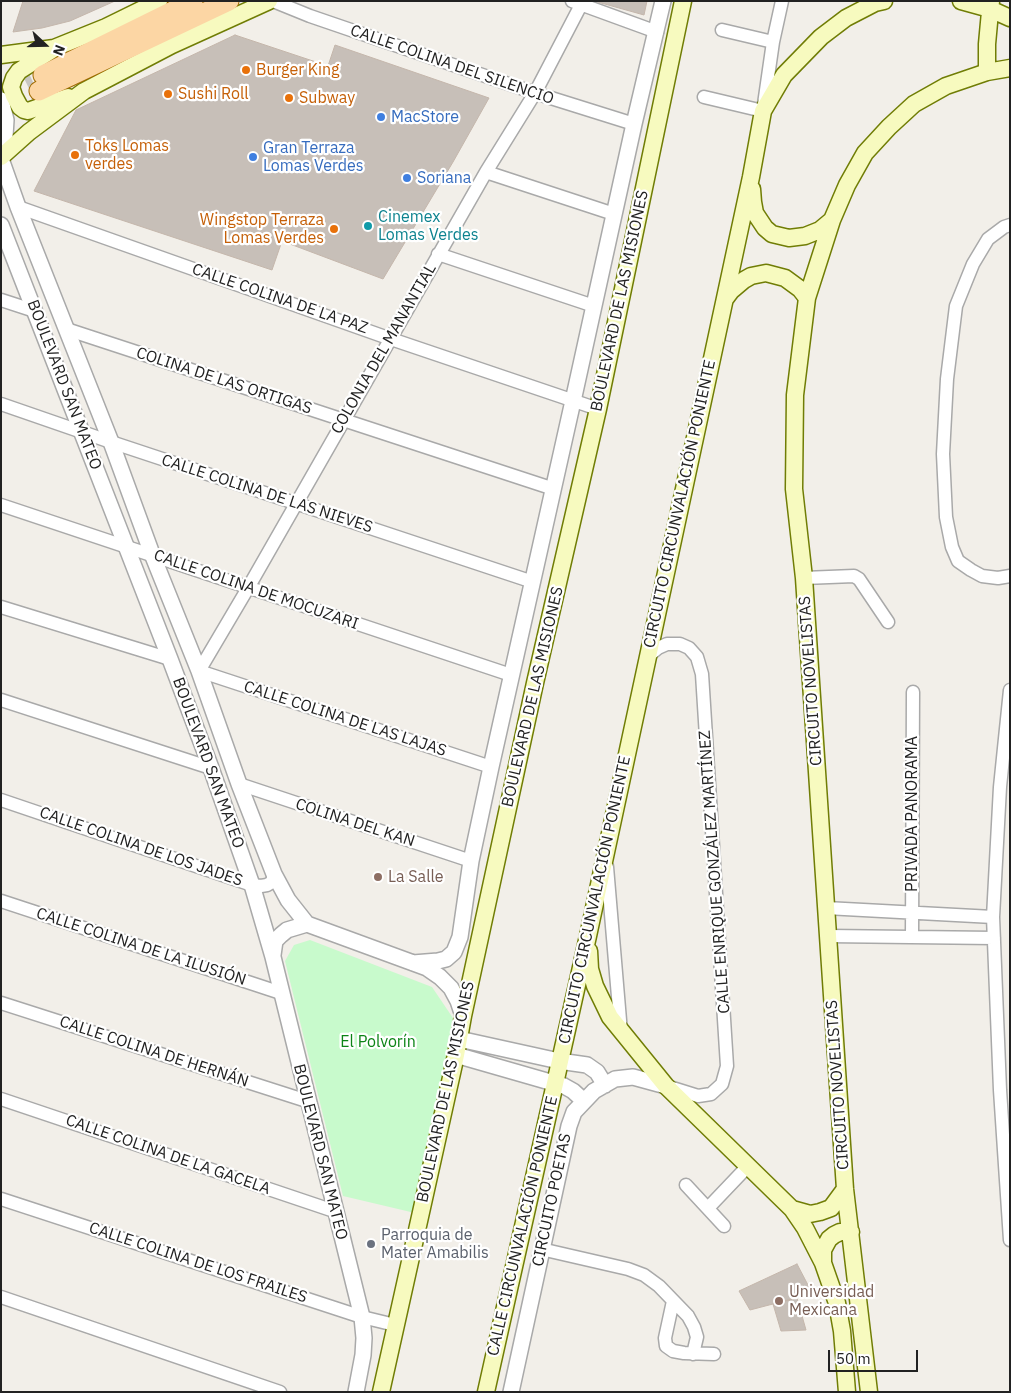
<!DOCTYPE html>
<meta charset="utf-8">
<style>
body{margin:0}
#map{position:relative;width:1011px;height:1393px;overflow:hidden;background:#f2efe9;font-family:"IBM Plex Sans",sans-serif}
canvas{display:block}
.frame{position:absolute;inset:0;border:2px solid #222;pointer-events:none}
.north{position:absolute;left:20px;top:20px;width:50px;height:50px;-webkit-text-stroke:4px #fff;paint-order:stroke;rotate:111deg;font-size:14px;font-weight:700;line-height:20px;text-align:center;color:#222}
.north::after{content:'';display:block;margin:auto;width:18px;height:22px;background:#222;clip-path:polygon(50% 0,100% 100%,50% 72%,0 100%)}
.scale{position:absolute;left:828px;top:1350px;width:90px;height:22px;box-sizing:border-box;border:2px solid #222;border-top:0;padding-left:6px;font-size:15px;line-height:18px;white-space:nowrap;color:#222;-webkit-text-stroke:4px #fff;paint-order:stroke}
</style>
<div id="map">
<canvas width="1011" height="1393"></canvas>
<div class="frame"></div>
<div class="north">N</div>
<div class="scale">50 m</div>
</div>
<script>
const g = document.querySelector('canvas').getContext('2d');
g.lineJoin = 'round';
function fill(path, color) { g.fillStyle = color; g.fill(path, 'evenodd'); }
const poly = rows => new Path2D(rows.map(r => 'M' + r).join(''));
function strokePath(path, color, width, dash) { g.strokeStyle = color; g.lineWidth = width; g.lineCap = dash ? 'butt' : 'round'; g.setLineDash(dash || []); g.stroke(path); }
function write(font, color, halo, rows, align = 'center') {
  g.font = font + ' "IBM Plex Sans",sans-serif'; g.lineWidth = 4.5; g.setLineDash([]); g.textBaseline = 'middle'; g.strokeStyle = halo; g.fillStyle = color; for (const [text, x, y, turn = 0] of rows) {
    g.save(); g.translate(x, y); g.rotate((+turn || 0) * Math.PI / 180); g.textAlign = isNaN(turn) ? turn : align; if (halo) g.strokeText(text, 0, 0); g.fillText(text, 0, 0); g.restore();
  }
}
fill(poly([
 [310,940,432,987,455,1021,415,1213,343,1196,285,961,294,945]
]), '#c8facc');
const building = poly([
 [23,1,115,1,70,21,42,28,13,32,23,1],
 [594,1,647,1,644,15,594,1],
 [235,35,328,66,335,45,489,98,453,162,383,279,282,241,272,270,34,191,76,110,235,35],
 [797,1264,808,1285,811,1294,750,1310,739,1291,797,1264],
 [797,1298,806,1330,781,1331,773,1304,797,1298]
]);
fill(building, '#c7bfb8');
strokePath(building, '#c4b6ab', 1);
strokePath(poly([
 [1,95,32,80]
]), '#c8c6c1', 19, [19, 9]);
const minor = poly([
 [273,1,310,16,535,93,634,124],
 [572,1,657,32],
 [722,30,773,42],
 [704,97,763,111,773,42,782,1],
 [486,172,614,214],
 [18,207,391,339,598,409],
 [1010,225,1004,227,988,239,973,264,956,306,947,379,943,454,946,517,952,547,958,561,971,570,982,576,998,578,1010,576],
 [438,254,594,306],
 [1,300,35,311],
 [66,329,554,489],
 [1,404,111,442,533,582],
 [1,505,511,675],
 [804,578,854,576,859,579,888,622],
 [1,607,170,659],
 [647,657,658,648,667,644,680,644,689,648,697,657,702,674,727,1066,722,1084,711,1094,698,1096,666,1086],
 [1010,690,1000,787,993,917,1000,1090,1010,1240],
 [1,700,211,768],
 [491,767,199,671,248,588,486,172,535,93,583,1],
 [239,784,471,861],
 [1,800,252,885,261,886,267,885,272,882,274,874],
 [607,867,621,1032],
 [1,901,281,993],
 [826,908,993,917],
 [828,936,994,938],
 [912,937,913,692],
 [1,1003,307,1101],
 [1,1099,334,1211],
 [686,1185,724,1226],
 [1,1199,362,1317,395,1325],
 [708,1208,748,1166],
 [541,1249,628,1269,644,1275,659,1286,688,1316,694,1327,697,1337,693,1354],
 [1,1297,280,1392],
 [673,1301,665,1338,666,1346,673,1351,684,1353,714,1354]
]);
const tertiary = poly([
 [1,100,6,120,5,136,1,155],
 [1,159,18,207,111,442,152,554,199,671,239,784,274,874,288,900,307,924],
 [1,225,170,659,211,768,252,885,273,957,362,1317,364,1338,363,1355,356,1392],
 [273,955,275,941,281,935,287,930,307,924,427,968,440,977,451,988,458,1001,463,1016],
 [413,963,438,961,446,959,454,952,460,937,471,861,491,767,573,401,634,124,663,1],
 [459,1039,559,1061,587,1065,597,1072,605,1085],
 [456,1055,564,1086,573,1091,584,1101],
 [511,1392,569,1126,574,1112,594,1091,615,1079,633,1077,666,1086]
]);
const secondary = poly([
 [961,1,990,9,1010,18],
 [52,50,19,71,14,78,11,87,14,96,20,107,24,110,28,111,68,97],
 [1,55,54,48,106,27,159,1],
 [987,72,987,44,991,1],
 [1,157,29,132,84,91,172,45,269,1],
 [752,189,753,202,755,213,765,228,772,234,789,238,805,236,820,230,832,220],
 [725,299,731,291,744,280,751,276,766,273,785,278,800,289,807,298],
 [589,951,590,969,595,986,610,1017,666,1086,792,1209,805,1228,823,1263,837,1303,842,1331,847,1392],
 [792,1209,810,1214,820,1212,831,1208,845,1189],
 [823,1263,823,1250,829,1239,834,1235,840,1232,851,1232],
 [381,1392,456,1055,463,1016,535,683,598,409,683,1],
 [486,1392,588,936,751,177,763,111,784,75,821,37,846,18,875,3,884,1],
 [869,1392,845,1189,804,578,794,489,795,395,807,298,832,220,847,185,865,153,889,127,914,104,946,86,987,72,1010,68]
]);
const primary = poly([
 [43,75,193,1],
 [39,91,229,1]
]);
strokePath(minor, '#a9a9a9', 15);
strokePath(tertiary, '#a9a9a9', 18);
strokePath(secondary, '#707d05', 19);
strokePath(primary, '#a06b00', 21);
strokePath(minor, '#fff', 12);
strokePath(tertiary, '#fff', 15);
strokePath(secondary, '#f7fabf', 16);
strokePath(primary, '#fcd6a4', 19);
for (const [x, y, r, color] of [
 [246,70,5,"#e8710a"],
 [168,94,5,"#e8710a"],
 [289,98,5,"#e8710a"],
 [381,117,5,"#3f7fe0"],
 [75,155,5,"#e8710a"],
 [253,157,5,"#3f7fe0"],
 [407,178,5,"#3f7fe0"],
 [368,226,5,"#0f9aa8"],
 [334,229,5,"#e8710a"],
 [378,877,5,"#8d6e63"],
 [371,1244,5,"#6b7280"],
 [779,1301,5,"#8d6e63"]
]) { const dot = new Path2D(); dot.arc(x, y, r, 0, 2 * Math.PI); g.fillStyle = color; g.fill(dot); strokePath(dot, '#fff', 2); }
write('16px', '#222', '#fff', [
 ["CALLE COLINA DEL SILENCIO",452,65,19],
 ["CALLE COLINA DE LA PAZ",280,299,19],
 ["BOULEVARD DE LAS MISIONES",620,301,-78],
 ["COLONIA DEL MANANTIAL",384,349,-60],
 ["COLINA DE LAS ORTIGAS",224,381,18],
 ["BOULEVARD SAN MATEO",64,385,69],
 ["CALLE COLINA DE LAS NIEVES",267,494,18],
 ["CIRCUITO CIRCUNVALACIÓN PONIENTE",680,504,-78],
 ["CALLE COLINA DE MOCUZARI",256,590,19],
 ["CIRCUITO NOVELISTAS",811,681,-94],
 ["BOULEVARD DE LAS MISIONES",533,697,-77],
 ["CALLE COLINA DE LAS LAJAS",345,719,18],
 ["BOULEVARD SAN MATEO",208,763,70],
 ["PRIVADA PANORAMA",912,814,-90],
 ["COLINA DEL KAN",355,823,18],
 ["CALLE COLINA DE LOS JADES",141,847,19],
 ["CALLE ENRIQUE GONZÁLEZ MARTÍNEZ",715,872,-94],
 ["CIRCUITO CIRCUNVALACIÓN PONIENTE",595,900,-78],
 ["CALLE COLINA DE LA ILUSIÓN",141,947,18],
 ["CALLE COLINA DE HERNÁN",154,1052,18],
 ["CIRCUITO NOVELISTAS",838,1085,-94],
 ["BOULEVARD DE LAS MISIONES",446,1092,-78],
 ["BOULEVARD SAN MATEO",320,1152,76],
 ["CALLE COLINA DE LA GACELA",168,1155,19],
 ["CIRCUITO POETAS",552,1200,-78],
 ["CALLE CIRCUNVALACIÓN PONIENTE",523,1226,-77],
 ["CALLE COLINA DE LOS FRAILES",198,1263,18]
]);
write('16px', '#c56008', '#fff', [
 ["Burger King",256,70],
 ["Sushi Roll",178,94],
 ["Subway",299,98],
 ["Toks Lomas",85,146],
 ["verdes",85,164],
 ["Wingstop Terraza",324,220,"right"],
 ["Lomas Verdes",324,238,"right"]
], 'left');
write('16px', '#366cbe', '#fff', [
 ["MacStore",391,117],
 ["Gran Terraza",263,148],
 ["Lomas Verdes",263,166],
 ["Soriana",417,178]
], 'left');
write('16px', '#0d838f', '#fff', [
 ["Cinemex",378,217],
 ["Lomas Verdes",378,235]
], 'left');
write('16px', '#785e54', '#fff', [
 ["La Salle",388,877],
 ["Universidad",789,1292],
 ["Mexicana",789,1310]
], 'left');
write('16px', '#0c8416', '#fff', [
 ["El Polvorín",378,1042]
]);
write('16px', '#5b616d', '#fff', [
 ["Parroquia de",381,1235],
 ["Mater Amabilis",381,1253]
], 'left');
</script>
